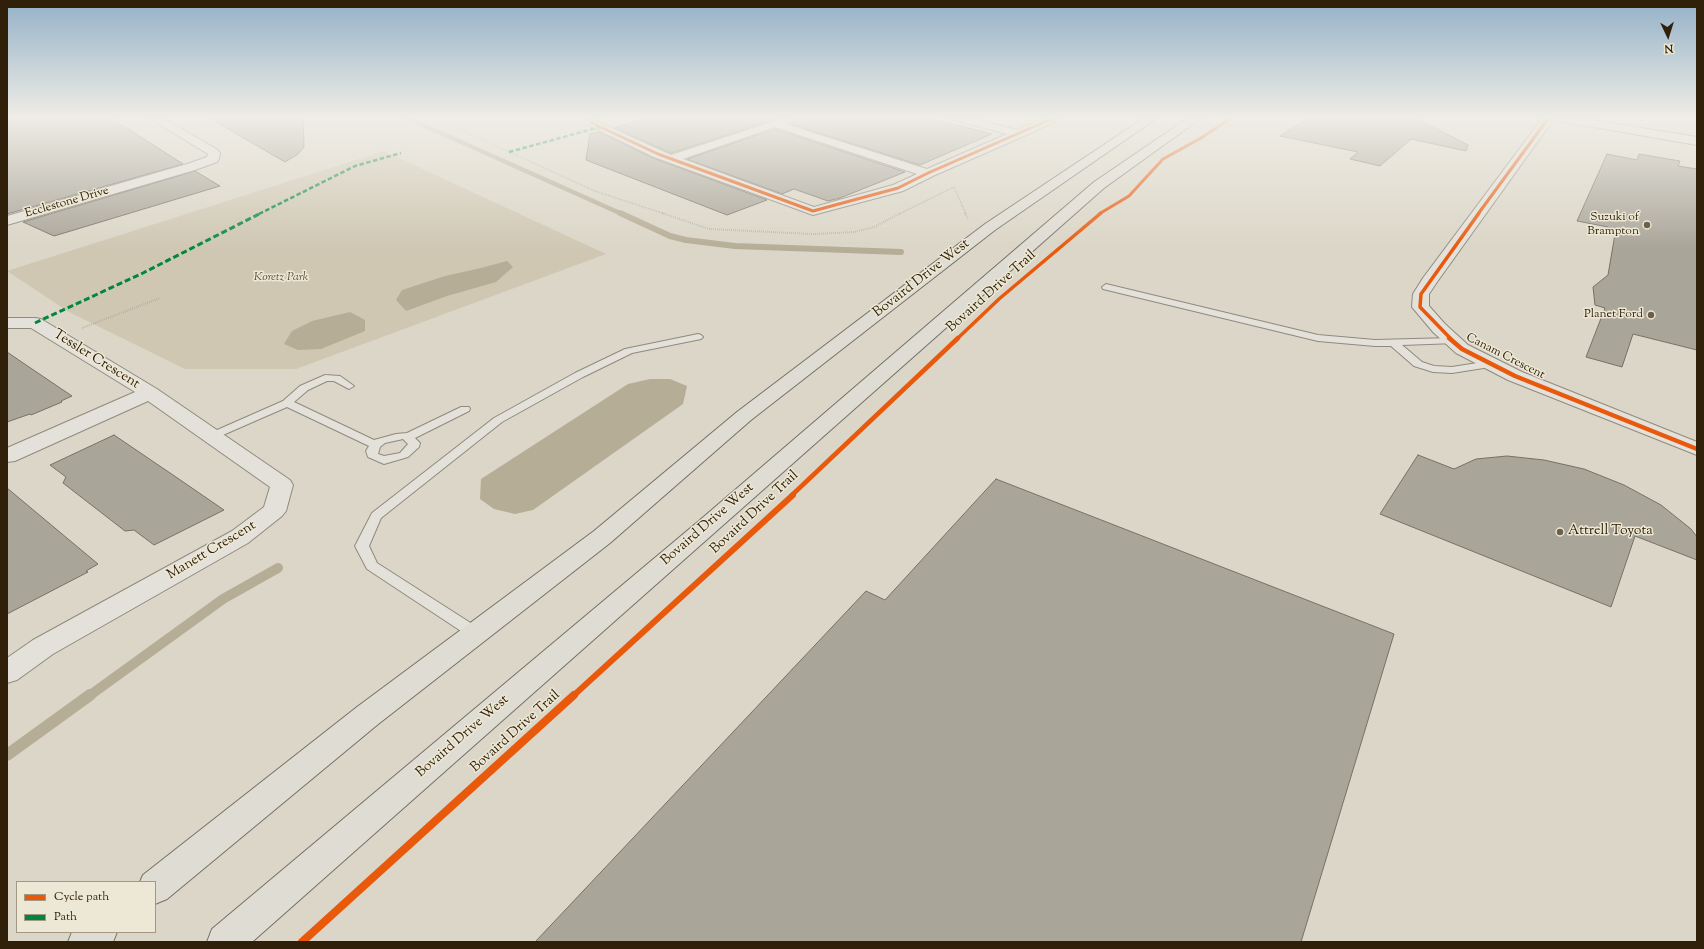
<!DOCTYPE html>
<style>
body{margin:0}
#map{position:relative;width:1704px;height:949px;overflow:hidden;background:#dbd6c7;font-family:"Sorts Mill Goudy",serif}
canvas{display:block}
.frame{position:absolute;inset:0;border:8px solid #312009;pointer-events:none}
.legend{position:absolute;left:16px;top:881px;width:140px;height:52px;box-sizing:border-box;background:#ede8d5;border:1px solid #a29883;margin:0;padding:5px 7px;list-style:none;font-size:12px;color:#312009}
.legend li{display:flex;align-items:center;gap:8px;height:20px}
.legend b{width:20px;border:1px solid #a29883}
.north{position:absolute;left:1648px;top:16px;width:40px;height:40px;-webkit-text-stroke:3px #ede8d5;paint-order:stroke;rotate:176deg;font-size:11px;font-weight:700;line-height:16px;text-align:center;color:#312009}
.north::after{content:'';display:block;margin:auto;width:14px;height:18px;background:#312009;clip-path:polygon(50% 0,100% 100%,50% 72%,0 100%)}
</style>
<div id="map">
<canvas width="1704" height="949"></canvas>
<div class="frame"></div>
<ul class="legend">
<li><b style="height:5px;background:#e8590c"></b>Cycle path</li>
<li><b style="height:5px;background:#00873e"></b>Path</li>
</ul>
<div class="north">N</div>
</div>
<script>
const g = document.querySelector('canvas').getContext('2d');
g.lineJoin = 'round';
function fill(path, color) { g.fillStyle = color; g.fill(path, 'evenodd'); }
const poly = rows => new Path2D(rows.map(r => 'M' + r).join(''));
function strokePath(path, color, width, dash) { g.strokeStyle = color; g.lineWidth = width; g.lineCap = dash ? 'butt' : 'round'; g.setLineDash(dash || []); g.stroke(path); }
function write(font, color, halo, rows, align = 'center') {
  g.font = font + ' "Sorts Mill Goudy",serif'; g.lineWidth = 3; g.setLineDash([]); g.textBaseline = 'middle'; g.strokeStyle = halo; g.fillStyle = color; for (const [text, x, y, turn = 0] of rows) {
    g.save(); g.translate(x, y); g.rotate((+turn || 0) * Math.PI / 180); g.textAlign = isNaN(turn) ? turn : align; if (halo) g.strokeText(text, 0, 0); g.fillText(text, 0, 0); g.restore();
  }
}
fill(poly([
 [384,151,606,254,296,369,185,369,69,312,7,271]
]), '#cfc7b2');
fill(poly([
 [507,261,513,267,496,282,447,296,406,311,396,300,402,290,445,276,481,268],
 [350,312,365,320,365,331,321,349,298,350,284,344,292,331,312,321],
 [650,379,670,379,687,386,683,404,533,510,515,514,494,509,480,499,481,479,628,384]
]), '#b6ad96');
strokePath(poly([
 [403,116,622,214]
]), '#b6ad96', 4.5);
strokePath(poly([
 [620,213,670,236,686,240,735,246,901,252]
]), '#b6ad96', 6);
strokePath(poly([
 [89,696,223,599,278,568]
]), '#b6ad96', 10);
strokePath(poly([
 [7,755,90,695]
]), '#b6ad96', 12);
const building = poly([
 [7,116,108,116,183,164,7,214,7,116],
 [206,116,303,116,304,147,298,154,285,162,206,116],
 [654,116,786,116,671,153,614,128,654,116],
 [793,116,921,116,992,134,920,165,790,124,796,119,793,116],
 [1311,116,1412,116,1468,145,1466,151,1411,139,1380,166,1350,159,1358,152,1280,136,1311,116],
 [775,129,905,172,840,198,828,201,794,189,782,194,687,159,775,129],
 [599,132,653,158,767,200,727,215,586,160,590,134,599,132],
 [1607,154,1637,160,1639,154,1680,161,1678,166,1697,169,1697,350,1633,334,1622,367,1586,357,1605,308,1595,305,1593,287,1608,275,1615,234,1606,232,1608,227,1577,221,1607,154],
 [195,171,220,186,54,236,23,222,195,171],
 [7,352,32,369,72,396,61,401,62,402,31,415,30,414,7,422,7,352],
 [114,435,173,475,224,510,154,545,134,530,125,531,63,483,66,477,50,465,114,435],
 [1418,455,1454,469,1476,459,1507,456,1544,460,1584,469,1624,485,1661,505,1691,529,1697,537,1697,560,1635,536,1611,607,1380,514,1418,455],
 [996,479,1394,634,1301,942,535,942,866,591,885,600,996,479],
 [7,488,98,564,86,571,88,572,7,614,7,488]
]);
fill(building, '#aaa599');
strokePath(building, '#767166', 1);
const service = poly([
 [1106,284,1318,335,1375,340,1453,338,1456,339,1458,341,1456,343,1402,345,1422,362,1434,366,1452,367,1490,361,1495,364,1490,367,1452,373,1433,372,1414,366,1391,346,1375,346,1318,341,1103,289,1102,287,1106,284],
 [698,334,701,335,703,337,701,339,632,353,583,377,502,422,381,518,369,546,377,563,480,629,482,633,480,637,475,638,470,637,367,569,355,546,372,513,494,418,575,373,625,349,698,334],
 [325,375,340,376,354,386,349,389,334,381,327,381,308,390,294,402,374,440,396,434,407,433,461,407,469,407,470,409,469,411,415,438,420,443,419,447,408,457,384,464,368,457,366,451,369,446,287,407,216,438,212,439,208,438,206,436,208,434,283,401,300,386,325,375],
 [403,439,408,444,400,453,384,456,378,454,380,447,385,443,403,439]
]);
const minor = poly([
 [148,116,160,116,218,150,220,153,219,159,217,162,195,170,7,225,7,216,187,164,207,157,208,154,149,118,148,116],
 [790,116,795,119,793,121,786,124,927,169,1007,134,947,118,946,116,963,116,1017,130,1049,116,1064,116,1062,118,1024,136,933,176,903,191,813,215,654,157,586,124,584,122,586,120,594,120,671,155,790,116],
 [775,127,917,174,893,185,814,207,683,159,775,127],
 [1544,116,1556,116,1437,282,1429,294,1429,306,1445,324,1468,345,1522,372,1697,442,1697,455,1508,380,1456,353,1433,332,1412,307,1413,294,1423,278,1544,116],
 [7,318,35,318,41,319,157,389,290,480,293,485,286,511,282,516,248,543,53,654,17,680,7,683,7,658,33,640,232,531,264,507,270,487,148,401,15,461,7,462,7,448,135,392,31,328,7,328,7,318]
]);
const tertiary = poly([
 [1542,116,1567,116,1697,137,1697,145,1548,119,1542,116]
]);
const primary = poly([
 [1147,116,1160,116,995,230,751,420,610,543,377,725,167,899,155,904,155,882,140,882,143,875,357,707,594,531,737,412,985,224,1147,116],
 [1191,116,1204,116,1104,188,252,942,207,942,212,929,700,520,1094,182,1191,116],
 [72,932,117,932,113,942,68,942,72,932]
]);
strokePath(service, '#8f8a7e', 2);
strokePath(minor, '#8f8a7e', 2);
strokePath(tertiary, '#8f8a7e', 2);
strokePath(primary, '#767166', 2);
strokePath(poly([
 [430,116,595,191,665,214],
 [899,214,954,187,966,214]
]), '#a29e96', 1.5, [0.5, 1]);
strokePath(poly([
 [662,213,709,229,813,234,854,232,874,227,901,213],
 [965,213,968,219],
 [82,328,160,298]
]), '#a29e96', 2, [0.5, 1.5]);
fill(service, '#e4e1da');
fill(minor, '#e4e1da');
fill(tertiary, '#e4e1da');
fill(primary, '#dfdcd3');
strokePath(poly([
 [509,152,600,127],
 [259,214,355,166,401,153]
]), '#00873e', 2.5, [4.5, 2.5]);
strokePath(poly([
 [35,323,143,273,261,213]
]), '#00873e', 3, [6, 3]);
strokePath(poly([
 [590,122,658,154,813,211,898,188,928,173,1058,116],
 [1099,214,1129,196,1163,159,1201,138,1234,116],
 [1478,214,1550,116,1548,116]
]), '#e8590c', 3);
strokePath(poly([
 [957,339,999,299,1101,213],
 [1451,339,1420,307,1421,294,1479,213]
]), '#e8590c', 3.5);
strokePath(poly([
 [1449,338,1462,349,1515,376,1697,449],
 [791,496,958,338]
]), '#e8590c', 4.5);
strokePath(poly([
 [573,696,793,495]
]), '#e8590c', 6);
strokePath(poly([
 [302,942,574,695]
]), '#e8590c', 8);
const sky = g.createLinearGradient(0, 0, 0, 249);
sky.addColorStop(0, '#94b1c7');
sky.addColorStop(0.47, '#efede6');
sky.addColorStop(1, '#efede600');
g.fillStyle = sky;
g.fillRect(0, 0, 1704, 249);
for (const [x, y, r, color] of [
 [1647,225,4,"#6c604c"],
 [1651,315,4,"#6c604c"],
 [1560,532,4,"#6c604c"]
]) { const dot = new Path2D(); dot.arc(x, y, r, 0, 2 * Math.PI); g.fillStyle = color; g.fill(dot); strokePath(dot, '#ede8d5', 1.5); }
write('12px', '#312009', '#ede8d5', [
 ["Ecclestone Drive",67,203,-16],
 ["Canam Crescent",1505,357,27]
]);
write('12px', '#312009', '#ede8d5', [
 ["Suzuki of",1639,218],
 ["Brampton",1639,232],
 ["Planet Ford",1643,315]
], 'right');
write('italic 12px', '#5d4e36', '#ede8d5', [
 ["Koretz Park",281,278]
]);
write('14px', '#312009', '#ede8d5', [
 ["Bovaird Drive West",922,279,-38],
 ["Bovaird Drive Trail",992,292,-42],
 ["Tessler Crescent",96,360,32],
 ["Bovaird Drive Trail",755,513,-43],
 ["Bovaird Drive West",708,525,-41],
 ["Manett Crescent",212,551,-31],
 ["Bovaird Drive Trail",516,732,-42],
 ["Bovaird Drive West",463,737,-41]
]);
write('14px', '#312009', '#ede8d5', [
 ["Attrell Toyota",1568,532]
], 'left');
</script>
